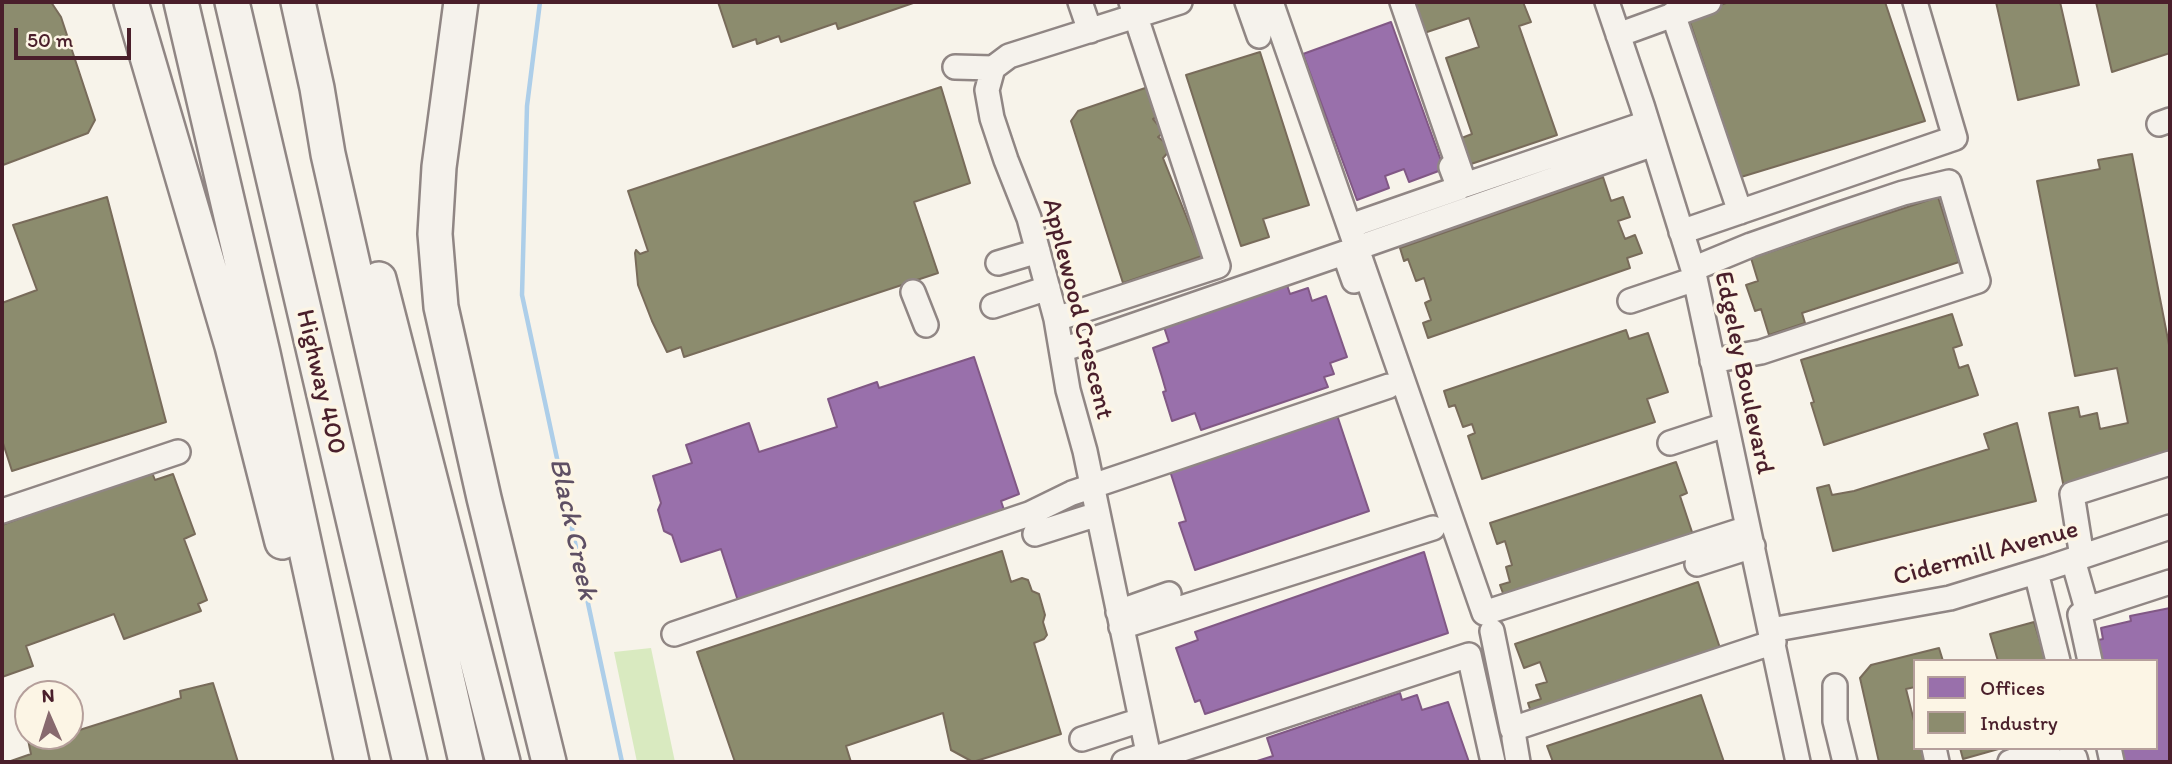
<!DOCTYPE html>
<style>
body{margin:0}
#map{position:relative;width:2172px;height:764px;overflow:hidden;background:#f7f3ea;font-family:Itim,sans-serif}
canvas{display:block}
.frame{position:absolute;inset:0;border:4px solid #4a1f2b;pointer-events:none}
.legend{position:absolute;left:1913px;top:659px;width:245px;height:91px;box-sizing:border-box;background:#fcf5e5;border:2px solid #b59f9b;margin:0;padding:9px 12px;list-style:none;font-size:21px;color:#4a1f2b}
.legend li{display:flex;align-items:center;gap:14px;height:35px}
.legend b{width:35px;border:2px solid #b59f9b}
.north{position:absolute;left:14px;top:680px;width:70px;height:70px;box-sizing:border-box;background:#fcf5e5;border:2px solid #b59f9b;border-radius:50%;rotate:357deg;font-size:19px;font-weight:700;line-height:28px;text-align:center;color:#4a1f2b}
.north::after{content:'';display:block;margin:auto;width:24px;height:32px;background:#87696e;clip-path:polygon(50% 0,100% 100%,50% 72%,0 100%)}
.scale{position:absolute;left:14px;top:28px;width:117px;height:32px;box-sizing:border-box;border:4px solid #4a1f2b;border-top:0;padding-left:9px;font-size:21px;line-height:24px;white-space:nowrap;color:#4a1f2b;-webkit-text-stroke:5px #fcf5e5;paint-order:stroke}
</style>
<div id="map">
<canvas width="2172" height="764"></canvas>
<div class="frame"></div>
<ul class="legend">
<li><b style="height:19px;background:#9970ab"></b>Offices</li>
<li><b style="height:19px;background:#8c8c6e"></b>Industry</li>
</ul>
<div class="north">N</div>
<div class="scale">50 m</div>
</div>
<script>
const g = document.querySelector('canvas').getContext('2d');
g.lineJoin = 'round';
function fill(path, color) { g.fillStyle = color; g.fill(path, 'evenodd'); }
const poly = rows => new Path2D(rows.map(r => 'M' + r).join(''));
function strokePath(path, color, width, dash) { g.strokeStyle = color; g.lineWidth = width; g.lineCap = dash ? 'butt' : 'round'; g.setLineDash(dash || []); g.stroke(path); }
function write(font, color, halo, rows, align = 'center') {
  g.font = font + ' Itim,sans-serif'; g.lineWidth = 7; g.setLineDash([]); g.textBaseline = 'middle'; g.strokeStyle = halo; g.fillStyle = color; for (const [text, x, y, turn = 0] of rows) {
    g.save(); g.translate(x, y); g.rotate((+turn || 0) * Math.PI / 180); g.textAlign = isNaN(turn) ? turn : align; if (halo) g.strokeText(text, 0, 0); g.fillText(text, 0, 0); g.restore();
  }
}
fill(poly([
 [651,648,675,762,676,762,637,762,614,652]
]), '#d9eac0');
const offices = poly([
 [1391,22,1444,169,1409,182,1404,169,1385,176,1389,188,1357,200,1303,54,1391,22],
 [1286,282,1290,294,1308,288,1312,301,1326,296,1347,357,1330,363,1334,374,1324,377,1328,387,1201,430,1195,413,1172,421,1163,392,1166,391,1162,377,1153,348,1169,342,1163,324,1286,282],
 [974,357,1019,494,1001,501,1006,516,739,604,721,549,681,562,672,535,664,531,658,510,661,503,653,476,692,463,686,445,749,423,759,452,837,427,828,399,877,382,879,388,974,357],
 [1337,415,1369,511,1195,570,1179,523,1186,521,1170,471,1337,415],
 [1424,552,1448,633,1205,714,1200,700,1195,702,1176,648,1198,640,1195,632,1424,552],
 [2170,608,2170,762,2121,762,2118,748,2156,748,2156,661,2099,661,2094,641,2103,639,2101,628,2131,621,2130,616,2170,608],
 [1400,693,1402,700,1417,695,1422,710,1448,702,1469,762,1254,762,1273,756,1267,738,1400,693]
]);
fill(offices, '#9970ab');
strokePath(offices, '#815885', 2);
const industry = poly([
 [2,2,51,2,61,17,95,120,88,133,3,165,2,2],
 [718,2,916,2,838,29,836,23,781,42,779,36,757,44,756,39,733,47,718,2],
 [1413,2,1523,2,1531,22,1519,26,1557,135,1468,165,1459,139,1472,134,1446,58,1479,47,1469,18,1424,33,1413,2],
 [1729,2,1885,2,1925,121,1741,177,1688,16,1729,2],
 [1996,2,2060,2,2079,85,2018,100,1996,2],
 [2096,2,2169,2,2170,53,2112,72,2096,2],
 [1260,52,1309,205,1263,219,1269,237,1241,246,1186,75,1260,52],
 [1154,85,1164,113,1153,119,1164,132,1158,137,1172,148,1163,158,1202,256,1123,283,1071,121,1078,111,1154,85],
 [941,87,970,183,914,202,938,273,684,357,681,347,667,352,652,321,638,285,635,253,636,250,640,254,648,251,628,191,941,87],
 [2132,154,2170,350,2170,453,2064,488,2049,413,2078,407,2080,417,2097,413,2100,429,2128,423,2117,368,2075,376,2037,181,2100,169,2098,160,2132,154],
 [1603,177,1611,201,1623,197,1630,217,1618,221,1625,239,1635,235,1642,253,1627,258,1630,268,1428,338,1423,323,1431,320,1425,303,1431,300,1424,278,1416,281,1408,259,1404,261,1400,248,1603,177],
 [107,197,166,422,12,471,2,440,2,303,37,290,13,225,107,197],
 [1938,197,1959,262,1802,313,1805,323,1769,335,1761,309,1755,311,1746,285,1758,281,1751,258,1938,197],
 [1952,314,1962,345,1953,348,1959,368,1968,365,1978,395,1824,445,1811,403,1814,402,1801,360,1952,314],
 [1626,330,1629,339,1648,333,1668,392,1647,399,1655,422,1482,479,1468,436,1475,433,1472,424,1463,427,1455,405,1449,407,1444,391,1626,330],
 [2017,423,2036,501,1833,551,1817,488,1829,485,1832,495,1854,491,1989,449,1984,434,2017,423],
 [1676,462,1687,493,1680,496,1693,535,1504,596,1500,585,1510,582,1506,567,1512,565,1505,541,1497,544,1490,523,1676,462],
 [151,470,155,480,173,474,195,534,184,539,207,600,198,604,201,611,124,639,114,614,26,646,33,666,2,677,2,525,151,470],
 [1002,551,1011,582,1022,578,1028,580,1032,591,1039,594,1045,615,1043,622,1047,635,1044,639,1034,643,1061,734,973,762,951,750,943,713,846,746,851,762,735,762,697,652,1002,551],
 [1698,582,1722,654,1533,718,1528,703,1541,699,1536,685,1547,682,1540,662,1524,668,1515,644,1698,582],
 [2034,622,2046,661,1998,661,1990,634,2034,622],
 [1939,648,1943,661,1915,661,1915,687,1906,689,1915,725,1915,748,1921,748,1924,762,1879,762,1860,678,1871,665,1939,648],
 [213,683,238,762,8,762,31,754,27,735,28,735,70,736,70,733,181,698,180,691,213,683],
 [1701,695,1724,762,1553,762,1547,746,1701,695],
 [1960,748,2002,748,1963,759,1960,748]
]);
fill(industry, '#8c8c6e');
strokePath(industry, '#786b5a', 2);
strokePath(poly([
 [540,2,527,106,522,295,622,762]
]), '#adcee9', 4.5);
const minor = poly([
 [1080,2,1090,31],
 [1247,2,1259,36],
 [1271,2,1484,613,1748,528],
 [1402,2,1465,185,1647,123],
 [1607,2,1642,105,1693,269,1798,762],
 [1673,14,1740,212],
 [1618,35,1709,2],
 [955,67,993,68],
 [2159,124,2170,120],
 [1350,226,1459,188,1451,167],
 [1681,232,1955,138,1915,2],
 [1357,248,1654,144],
 [998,263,1038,251],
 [1693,269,1751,245,1834,216,1903,193,1949,182,1978,281,1761,352,1712,361],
 [913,292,926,325],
 [1630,301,1695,279],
 [993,306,1048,288],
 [1056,319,1218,266,1131,2],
 [1062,350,1344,253,1354,281],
 [1670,443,1725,425],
 [2,511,178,452],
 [1035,534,1098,514],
 [2082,557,2072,494,2170,463],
 [2073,560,2087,609],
 [1697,564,1753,546],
 [2036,572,2058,661],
 [1118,612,1169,594],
 [1121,627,1433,528],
 [1771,630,1950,598,2048,568,2170,527],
 [1492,631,1512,729,1774,642],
 [674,634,1029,514,1072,493,1389,386],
 [2090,661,2080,615,2087,609,2170,582],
 [1835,686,1835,721,1845,762],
 [1514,738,1518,762],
 [1082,739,1141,720],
 [1934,748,1937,762],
 [2109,748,2112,762],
 [1149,760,1469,655,1493,762],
 [1124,762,1148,754],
 [1150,762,1085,451,1068,390,1056,319,1029,218,1006,160,992,118,987,90,993,68,1009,56,1180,2],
 [2010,762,2048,748],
 [2060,762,2075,758,2076,762]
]);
const highway = poly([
 [131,2,232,346,282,542],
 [181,2,263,353,352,762],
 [232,2,410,762],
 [298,2,317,88,328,154,466,762],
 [461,2,439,167,435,234,441,307,484,498,549,762],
 [379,279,503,762]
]);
strokePath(minor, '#908684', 28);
strokePath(highway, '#908684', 38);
strokePath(minor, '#f5f2ec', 23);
strokePath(highway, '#f5f2ec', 33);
write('26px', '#4a1f2b', '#fcf5e5', [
 ["Applewood Crescent",1077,309,76],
 ["Edgeley Boulevard",1743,373,78],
 ["Highway 400",320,382,77],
 ["Cidermill Avenue",1986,554,-15]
]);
write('italic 28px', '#5e4f64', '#fcf5e5', [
 ["Black Creek",572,529,78]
]);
</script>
